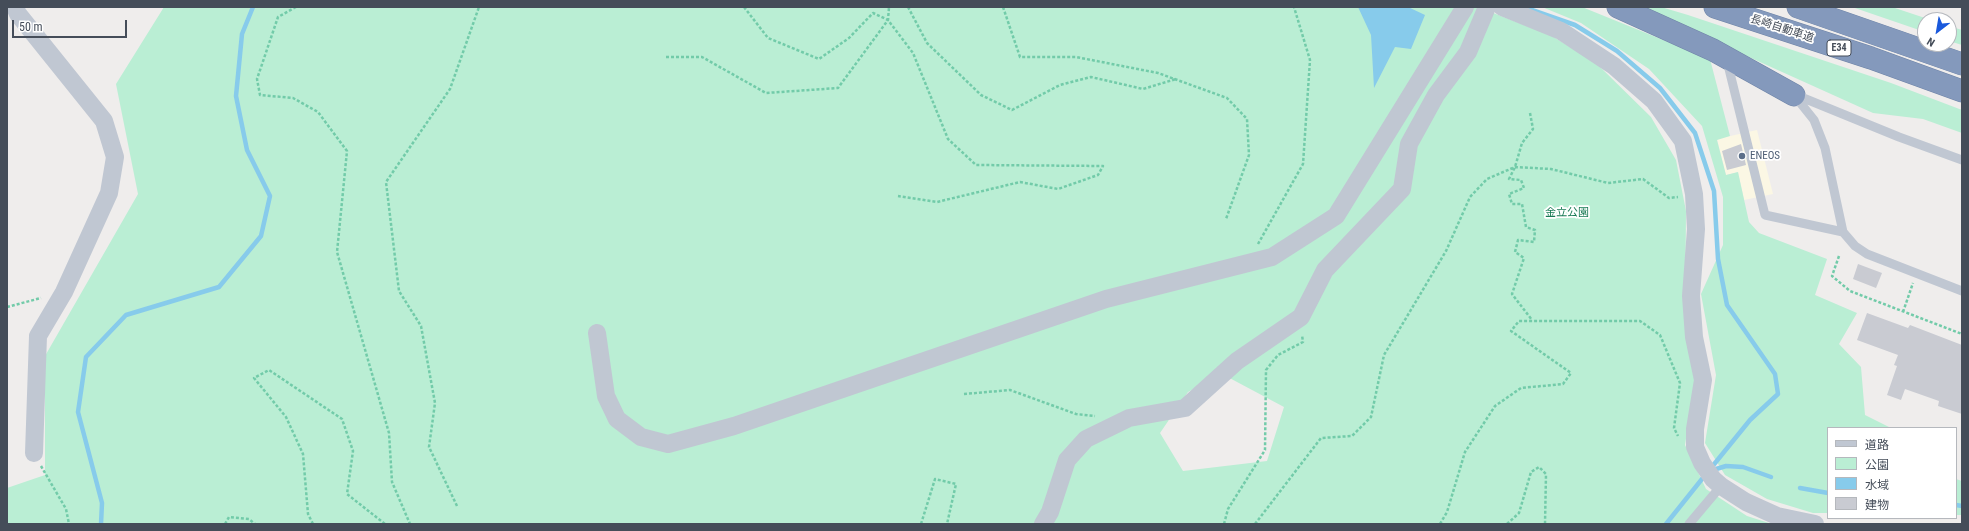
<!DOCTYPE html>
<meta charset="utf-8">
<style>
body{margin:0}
#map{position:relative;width:1969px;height:531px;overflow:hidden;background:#efedec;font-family:"Roboto Condensed","Noto Sans JP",sans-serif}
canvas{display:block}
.frame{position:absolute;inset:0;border:8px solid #454d59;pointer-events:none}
.legend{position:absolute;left:1827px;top:427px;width:130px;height:92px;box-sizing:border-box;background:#fff;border:1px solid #b5b8bd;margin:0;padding:5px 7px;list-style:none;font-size:12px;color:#454d59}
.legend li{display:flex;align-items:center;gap:8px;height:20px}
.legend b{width:20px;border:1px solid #b5b8bd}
.north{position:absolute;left:1917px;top:12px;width:40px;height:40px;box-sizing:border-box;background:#fff;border:1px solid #b5b8bd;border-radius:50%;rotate:211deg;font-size:11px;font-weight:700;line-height:16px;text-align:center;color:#454d59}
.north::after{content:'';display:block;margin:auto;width:14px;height:18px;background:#1a59dc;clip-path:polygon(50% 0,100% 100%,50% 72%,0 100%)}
.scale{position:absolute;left:12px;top:20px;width:115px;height:18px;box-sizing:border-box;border:2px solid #454d59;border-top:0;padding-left:5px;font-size:12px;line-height:14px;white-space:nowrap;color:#454d59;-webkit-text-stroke:3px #fff;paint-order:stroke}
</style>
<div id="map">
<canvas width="1969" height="531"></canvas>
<div class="frame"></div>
<ul class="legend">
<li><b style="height:5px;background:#c0c7d2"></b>道路</li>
<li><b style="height:11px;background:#baeed4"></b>公園</li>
<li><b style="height:11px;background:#87cbeb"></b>水域</li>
<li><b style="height:11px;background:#c9cbd2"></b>建物</li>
</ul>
<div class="north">N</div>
<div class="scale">50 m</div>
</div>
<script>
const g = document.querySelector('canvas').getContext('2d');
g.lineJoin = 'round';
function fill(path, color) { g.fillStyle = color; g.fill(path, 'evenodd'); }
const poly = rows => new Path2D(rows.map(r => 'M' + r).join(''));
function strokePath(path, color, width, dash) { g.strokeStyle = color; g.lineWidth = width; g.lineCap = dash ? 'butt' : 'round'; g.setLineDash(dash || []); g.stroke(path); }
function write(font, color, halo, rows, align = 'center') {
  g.font = font + ' "Roboto Condensed","Noto Sans JP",sans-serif'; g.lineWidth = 3.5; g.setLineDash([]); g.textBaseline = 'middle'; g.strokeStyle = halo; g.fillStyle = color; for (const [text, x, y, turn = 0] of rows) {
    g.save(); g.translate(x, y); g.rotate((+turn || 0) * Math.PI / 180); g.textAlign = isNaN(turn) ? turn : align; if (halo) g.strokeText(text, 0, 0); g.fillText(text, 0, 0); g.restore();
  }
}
fill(poly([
 [1757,130,1773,194,1744,200,1738,172,1726,175,1717,139]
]), '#fbf7e4');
fill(poly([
 [164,7,1478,7,1552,36,1596,63,1651,117,1676,160,1686,211,1685,327,1695,382,1685,445,1706,489,1747,516,1772,524,7,524,7,488,45,475,45,356,138,194,116,84],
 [1222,374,1284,407,1267,461,1183,471,1160,433,1188,392],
 [1542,7,1582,7,1710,59,1730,136,1717,140,1726,175,1738,172,1749,222,1759,233,1827,259,1815,295,1857,313,1839,344,1861,367,1865,415,1891,428,1828,428,1828,513,1813,513,1767,499,1725,475,1705,443,1716,375,1701,294,1723,245,1723,197,1702,126,1649,69,1581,23],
 [1638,7,1661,7,1688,15,1891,83,1962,110,1962,133,1923,119,1873,113],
 [1852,7,1892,7,1931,20,1925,20,1925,32],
 [1949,26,1962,30,1962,45,1949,41],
 [1956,479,1962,481,1962,515,1956,515]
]), '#baeed4');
fill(poly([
 [1358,7,1408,7,1425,15,1411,49,1395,47,1374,88,1371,35]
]), '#87cbeb');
strokePath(poly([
 [1529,9,1575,25,1617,51,1660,88,1695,133,1714,191,1718,259,1727,305,1775,374,1778,394,1750,420,1711,468],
 [1713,470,1726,466,1743,467,1771,477],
 [1800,488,1828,493],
 [1956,505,1962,506],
 [101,524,102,503,78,412,86,357,126,315,219,287,261,236,270,196,247,150,236,96,242,34,253,7],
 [1666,524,1706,474]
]), '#87cbeb', 4.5);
fill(poly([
 [1741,144,1746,165,1727,170,1722,151],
 [1858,264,1882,273,1876,288,1853,279],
 [1867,313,1908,328,1910,325,1962,345,1962,414,1938,406,1939,401,1905,389,1901,400,1887,395,1897,366,1894,365,1898,355,1857,340]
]), '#c9cbd2');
const highway = poly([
 [1618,7,1713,50,1794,95],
 [1715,7,1871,58,1962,91],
 [1798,7,1962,64]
]);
strokePath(highway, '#6f84a7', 23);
strokePath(poly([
 [296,7,278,17,257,79,260,95,293,98,318,112,347,151,337,252,389,433,392,482,410,524],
 [744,7,768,38,819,59,849,38,873,13,888,20,913,53,948,139,976,165,1103,166,1098,175,1058,189,1020,182,937,202,898,196],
 [908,7,927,43,981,95,1012,110,1060,85,1091,77,1143,89,1176,79],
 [1003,7,1020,57,1076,57,1158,73,1227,98,1247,119,1249,155,1226,219],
 [666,57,702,57,766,93,838,88,888,20,889,7],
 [1530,113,1533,129,1522,143,1515,167,1509,179,1521,180,1524,188,1509,194,1512,204,1522,204,1526,227,1535,230,1534,242,1518,240,1515,252,1524,258,1512,294,1532,320],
 [1258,244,1303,164,1310,60,1294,7],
 [1839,256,1832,276,1850,291,1962,334],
 [7,307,41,298],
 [1903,312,1913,283],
 [964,394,1010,390,1076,414,1095,416],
 [41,466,66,509,69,524],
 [457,506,429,447,435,403,421,326,399,291,386,182,450,89,479,7],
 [225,524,229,517,249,519,255,524],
 [313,524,308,514,303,454,286,417,254,378,269,370,342,419,353,451,347,494,385,524],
 [921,524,935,479,956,484,947,524],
 [1224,524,1228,509,1265,450,1266,370,1278,355,1303,342,1302,335],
 [1255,524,1321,438,1352,436,1371,417,1384,355,1446,251,1470,197,1487,179,1515,167,1551,169,1608,183,1643,179,1669,198,1678,197],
 [1440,524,1447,512,1465,452,1495,406,1521,388,1563,384,1571,373,1511,331,1519,321,1640,321,1660,335,1680,383,1674,428,1678,436],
 [1507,524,1519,513,1531,472,1539,467,1546,474,1545,524]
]), '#72cba9', 2.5, [3, 2]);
strokePath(poly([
 [1727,61,1765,215,1843,232],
 [1794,95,1814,120,1825,148,1843,232,1855,246,1867,254,1962,291],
 [1796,95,1899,137,1962,160],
 [1689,524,1721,486]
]), '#c0c7d2', 9);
strokePath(poly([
 [15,7,18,14,104,121,115,157,109,193,64,292,38,336,34,453],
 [1502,7,1561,31,1614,66,1654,101,1683,141,1694,194,1696,229,1691,296,1694,337,1703,380,1695,429,1695,447,1702,463,1713,479,1721,486,1746,502,1777,516,1815,524],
 [597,333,606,396,617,419,641,437,668,444,734,426,1106,299,1272,257,1336,216,1465,7],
 [1043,524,1050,512,1067,460,1086,439,1129,418,1185,408,1237,361,1301,317,1325,270,1402,189,1409,144,1436,95,1468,52,1487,7]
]), '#c0c7d2', 18);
strokePath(highway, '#8499bc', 22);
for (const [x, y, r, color] of [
 [1742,156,4,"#5c6f8a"]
]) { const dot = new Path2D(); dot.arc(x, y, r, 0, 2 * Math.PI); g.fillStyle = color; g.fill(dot); strokePath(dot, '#fff', 1.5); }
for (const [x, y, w] of [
 [1839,48,24]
]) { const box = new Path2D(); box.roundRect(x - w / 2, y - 8, w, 16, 3); g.fillStyle = '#fff'; g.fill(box); strokePath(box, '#454d59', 1); }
write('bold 10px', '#454d59', null, [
 ["E34",1839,48]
]);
write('11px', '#454d59', '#fff', [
 ["長崎自動車道",1782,29,18]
]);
write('11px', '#4e5e75', '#fff', [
 ["ENEOS",1750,156]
], 'left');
write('11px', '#177953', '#fff', [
 ["金立公園",1567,213]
]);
</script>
